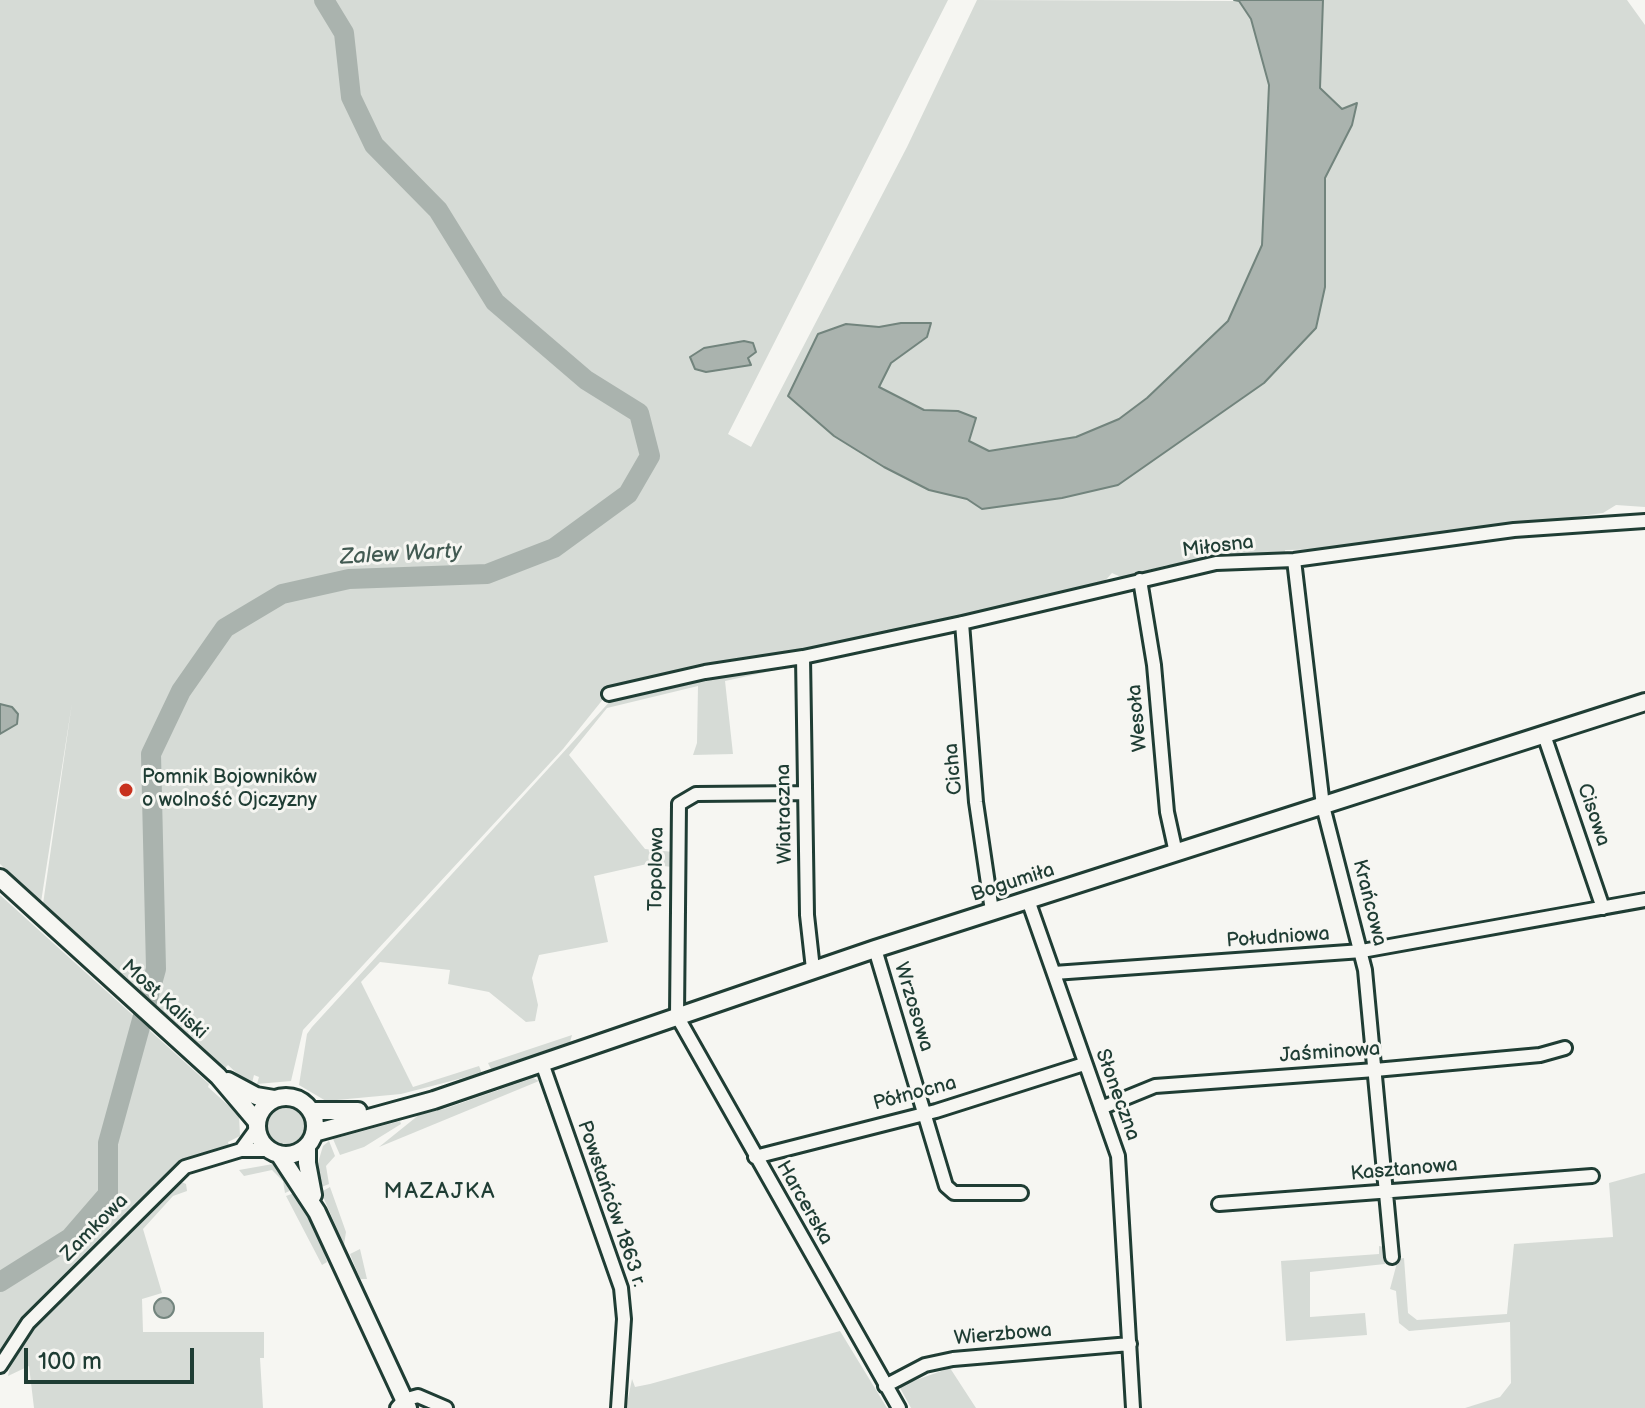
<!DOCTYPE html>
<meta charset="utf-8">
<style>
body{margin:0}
#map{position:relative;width:1645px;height:1408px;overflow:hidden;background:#f6f6f2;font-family:"Balsamiq Sans",sans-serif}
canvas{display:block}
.scale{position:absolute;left:24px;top:1348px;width:170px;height:36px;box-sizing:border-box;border:4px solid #1f3d34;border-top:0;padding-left:10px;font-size:24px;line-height:28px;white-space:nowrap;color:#1f3d34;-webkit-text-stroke:6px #f6f6f2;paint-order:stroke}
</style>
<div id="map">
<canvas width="1645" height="1408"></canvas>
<div class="scale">100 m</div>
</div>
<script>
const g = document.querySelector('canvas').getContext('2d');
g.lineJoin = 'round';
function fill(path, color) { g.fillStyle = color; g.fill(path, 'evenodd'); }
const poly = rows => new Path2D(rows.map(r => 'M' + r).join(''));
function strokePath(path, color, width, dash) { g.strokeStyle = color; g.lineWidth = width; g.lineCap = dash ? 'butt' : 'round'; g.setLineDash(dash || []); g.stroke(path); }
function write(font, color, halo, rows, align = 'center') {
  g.font = font + ' "Balsamiq Sans",sans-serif'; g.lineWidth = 6; g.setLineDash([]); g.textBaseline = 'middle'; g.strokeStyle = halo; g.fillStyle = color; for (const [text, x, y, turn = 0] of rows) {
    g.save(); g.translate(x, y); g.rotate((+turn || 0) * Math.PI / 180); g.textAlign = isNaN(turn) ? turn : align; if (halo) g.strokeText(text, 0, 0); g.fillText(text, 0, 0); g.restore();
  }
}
fill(poly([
 [0,0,948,0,728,434,751,447,907,147,977,0,1239,1,1251,19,1269,85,1262,245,1228,321,1147,399,1119,419,1076,437,989,451,969,441,976,418,958,411,924,410,879,387,891,363,927,338,901,323,879,327,846,324,789,396,834,436,884,467,929,490,967,499,982,508,1062,498,1118,485,1165,451,1323,224,1325,178,1352,125,1356,103,1342,109,1320,88,1323,0,1627,0,1645,25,1645,507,1616,505,1603,513,1342,549,1285,550,1288,568,1239,571,1236,556,1229,554,1187,565,1167,565,1123,578,1112,573,1102,584,806,649,803,657,608,693,563,749,303,1030,291,1081,257,1084,259,1077,254,1075,252,1083,246,1082,228,1065,225,1068,43,904,72,703,41,902,0,864],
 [796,663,799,665,725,681,733,754,693,755,697,743,698,686,607,708,569,755,645,849,673,852,672,867,647,864,594,876,608,942,539,955,532,978,538,1005,535,1021,526,1022,489,992,448,984,450,970,380,962,361,982,413,1087,479,1066,482,1073,401,1094,326,1101,299,1085,307,1034,312,1027,613,698,715,672],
 [0,895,209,1084,208,1087,239,1115,240,1136,228,1142,229,1146,188,1158,171,1173,0,1362],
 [572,1035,570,1042,491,1069,488,1063],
 [533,1078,539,1081,379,1147,420,1114,444,1109],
 '266 1126a20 20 0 1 1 40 0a20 20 0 1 1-40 0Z',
 [400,1121,401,1124,364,1147,340,1155,333,1139],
 [329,1141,335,1156,326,1166,329,1184,319,1188,317,1166,323,1146],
 [273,1164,294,1189,285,1193,283,1181,272,1170,244,1176,239,1170],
 [1645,1173,1645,1408,1465,1408,1500,1397,1511,1383,1510,1322,1409,1331,1399,1323,1396,1291,1390,1289,1398,1259,1404,1258,1408,1313,1417,1320,1507,1314,1514,1244,1613,1237,1609,1183],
 [179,1181,186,1184,187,1191,173,1196,143,1229,162,1293,142,1299,143,1332,264,1332,264,1358,260,1358,263,1408,34,1408,29,1366,8,1376,12,1357,32,1326],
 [330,1187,346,1232,344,1245,321,1192],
 [297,1192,324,1252,327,1262,322,1265,286,1196],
 [1379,1246,1385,1247,1385,1264,1310,1272,1310,1317,1365,1313,1367,1335,1286,1341,1281,1261,1379,1254],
 [360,1249,367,1279,360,1279,350,1254],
 [840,1331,887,1408,626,1408,632,1379,635,1387,650,1384],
 [950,1368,976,1408,911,1408,899,1386]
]), '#d6dbd6');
const water = poly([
 [1234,0,1323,0,1320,88,1342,109,1357,103,1352,125,1325,178,1325,287,1316,328,1264,383,1118,485,1062,498,982,509,967,499,929,490,884,467,834,436,788,396,818,334,846,324,879,327,901,323,931,323,927,337,891,363,879,387,924,410,958,411,976,418,969,441,989,451,1076,437,1119,419,1147,398,1228,321,1262,245,1269,85,1251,19,1239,1,1234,0],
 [744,341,753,343,756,352,748,358,751,365,706,372,695,369,690,357,704,348,744,341],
 [0,704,12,707,18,714,17,724,0,734,0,704],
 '154 1308a10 10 0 1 1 20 0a10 10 0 1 1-20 0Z'
]);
fill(water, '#aab3ae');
strokePath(water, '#72847d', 2);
strokePath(poly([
 [0,1282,70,1238,108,1194,108,1143,156,969,151,754,181,691,225,628,282,594,349,579,487,574,554,548,628,494,650,456,639,413,586,380,495,302,438,210,374,145,351,97,344,33,324,0]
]), '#aab3ae', 20);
const minor = poly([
 [1294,560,1323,806,1365,970,1392,1257],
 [1140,580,1154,665,1167,812,1176,853],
 [962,623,976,802,992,911],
 [803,657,807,915,813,969],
 [609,694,705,672,803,657,962,623,1216,563,1294,560,1514,530,1645,521],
 [1544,735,1603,908],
 [805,793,696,794,679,804,677,1016,899,1408],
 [1028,900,1118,1156,1133,1408],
 [875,949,946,1186,954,1193,1021,1193],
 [1054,973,1362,951,1645,900],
 [542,1063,621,1288,624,1319,618,1408],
 [1101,1108,1155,1086,1375,1070,1540,1055,1565,1048],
 [241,1150,257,1128],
 [755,1157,936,1111,1084,1064],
 [1219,1204,1592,1176],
 [0,1366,28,1323,185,1167,241,1150,269,1150],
 [885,1386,925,1365,953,1359,1130,1344],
 [397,1408,404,1400,418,1396,446,1408]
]);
const tertiary = poly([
 [0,878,218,1076,257,1122],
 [228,1081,256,1096,274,1099],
 '257 1126a29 29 0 1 1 58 0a29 29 0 1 1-58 0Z',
 [311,1111,358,1111],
 [314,1133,434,1100,875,949,1645,702],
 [307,1146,307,1163,313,1195],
 [279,1154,317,1212,408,1408]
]);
strokePath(minor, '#1f3d34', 18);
strokePath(tertiary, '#1f3d34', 22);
strokePath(minor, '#f6f6f2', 12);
strokePath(tertiary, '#f6f6f2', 16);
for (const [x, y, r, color] of [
 [126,790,8,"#c8321e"]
]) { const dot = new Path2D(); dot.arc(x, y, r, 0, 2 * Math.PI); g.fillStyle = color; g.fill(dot); strokePath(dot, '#f6f6f2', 3); }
write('20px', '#1f3d34', '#f6f6f2', [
 ["Miłosna",1218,547,-7],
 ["Wesoła",1138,718,-95],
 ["Cicha",954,769,-95],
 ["Wiatraczna",785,814,-91],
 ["Cisowa",1593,815,71],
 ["Topolowa",657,869,-89],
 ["Bogumiła",1013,883,-18],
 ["Krańcowa",1369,903,76],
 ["Południowa",1278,938,-4],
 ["Most Kaliski",164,1000,42],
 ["Wrzosowa",913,1007,73],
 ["Jaśminowa",1330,1053,-4],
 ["Północna",915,1094,-15],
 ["Słoneczna",1117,1095,70],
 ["Kasztanowa",1404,1170,-5],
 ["Harcerska",804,1203,60],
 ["Powstańców 1863 r.",611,1204,71],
 ["Zamkowa",95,1228,-45],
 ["Wierzbowa",1003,1335,-5]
]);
write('20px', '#1f3d34', '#f6f6f2', [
 ["Pomnik Bojowników",142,778],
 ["o wolność Ojczyzny",142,801]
], 'left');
write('italic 22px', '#425a52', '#f6f6f2', [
 ["Zalew Warty",401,555,-3]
]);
g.letterSpacing = '2px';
write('22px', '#1f3d34', '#f6f6f2', [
 ["MAZAJKA",440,1192]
]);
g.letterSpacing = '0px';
</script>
